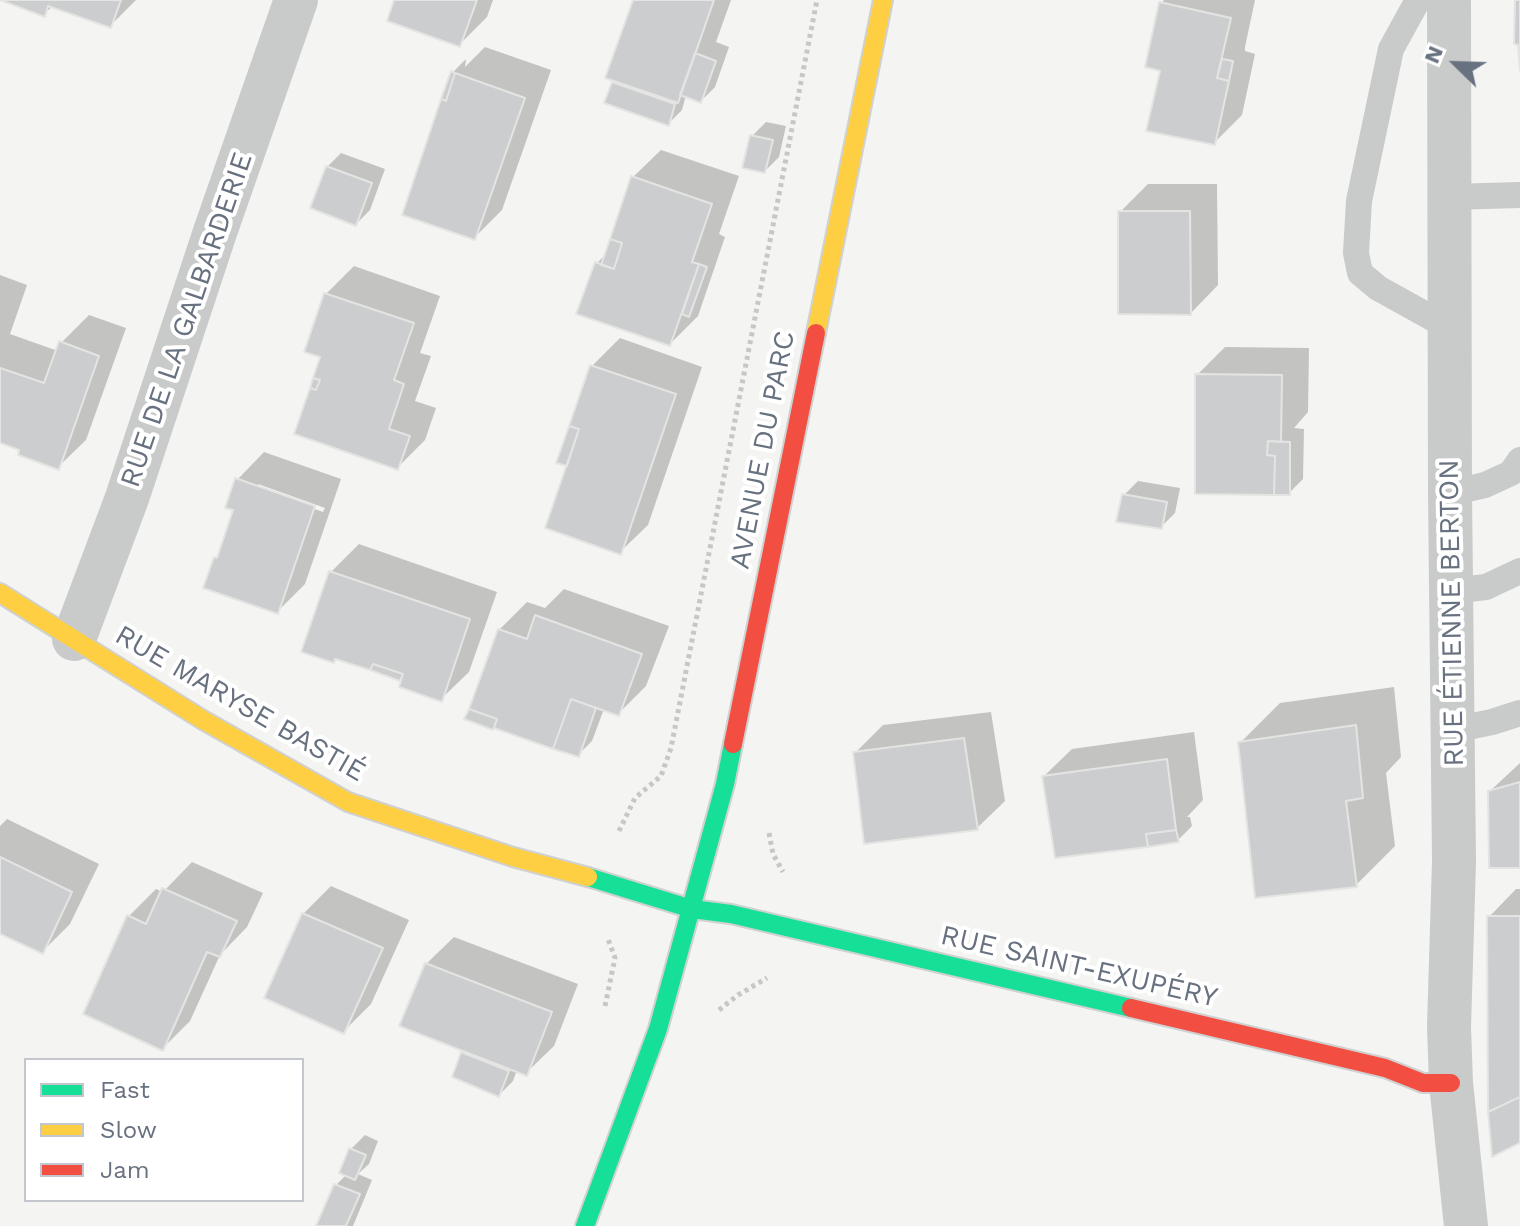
<!DOCTYPE html>
<meta charset="utf-8">
<style>
body{margin:0}
#map{position:relative;width:1520px;height:1226px;overflow:hidden;background:#f4f4f3;font-family:"Work Sans",sans-serif}
canvas{display:block}
.legend{position:absolute;left:24px;top:1058px;width:280px;height:144px;box-sizing:border-box;background:#fff;border:2px solid #c3c6cc;margin:0;padding:10px 14px;list-style:none;font-size:24px;color:#68717f}
.legend li{display:flex;align-items:center;gap:16px;height:40px}
.legend b{width:40px;border:2px solid #c3c6cc}
.north{position:absolute;left:1416px;top:24px;width:80px;height:80px;-webkit-text-stroke:6px #fff;paint-order:stroke;rotate:293deg;font-size:22px;font-weight:700;line-height:32px;text-align:center;color:#68717f}
.north::after{content:'';display:block;margin:auto;width:28px;height:36px;background:#68717f;clip-path:polygon(50% 0,100% 100%,50% 72%,0 100%)}
</style>
<div id="map">
<canvas width="1520" height="1226"></canvas>
<ul class="legend">
<li><b style="height:10px;background:#16e098"></b>Fast</li>
<li><b style="height:10px;background:#ffcf43"></b>Slow</li>
<li><b style="height:10px;background:#f24e42"></b>Jam</li>
</ul>
<div class="north">N</div>
</div>
<script>
const g = document.querySelector('canvas').getContext('2d');
g.lineJoin = 'round';
function fill(path, color) { g.fillStyle = color; g.fill(path, 'evenodd'); }
const poly = rows => new Path2D(rows.map(r => 'M' + r).join(''));
function strokePath(path, color, width, dash) { g.strokeStyle = color; g.lineWidth = width; g.lineCap = dash ? 'butt' : 'round'; g.setLineDash(dash || []); g.stroke(path); }
function write(font, color, halo, rows, align = 'center') {
  g.font = font + ' "Work Sans",sans-serif'; g.lineWidth = 8; g.setLineDash([]); g.textBaseline = 'middle'; g.strokeStyle = halo; g.fillStyle = color; for (const [text, x, y, turn = 0] of rows) {
    g.save(); g.translate(x, y); g.rotate((+turn || 0) * Math.PI / 180); g.textAlign = isNaN(turn) ? turn : align; if (halo) g.strokeText(text, 0, 0); g.fillText(text, 0, 0); g.restore();
  }
}
fill(poly([
 [3,0,136,0,111,25,53,6,44,14],
 [396,0,493,0,487,17,459,45],
 [635,0,731,0,716,42,729,47,715,87,701,101,686,95,682,110,668,124,614,83,617,80],
 [1164,0,1255,0,1245,47,1245,51,1255,54,1242,115,1214,143,1162,69,1161,3],
 [485,47,551,70,502,210,474,238,452,73,466,59,465,67],
 [766,122,786,126,779,157,765,171,752,136],
 [661,150,739,176,719,234,725,237,698,316,670,344,597,263,608,252,633,177],
 [341,153,385,169,370,210,356,224,327,167],
 [1148,184,1217,184,1218,285,1191,313,1120,212],
 [354,266,440,296,420,353,431,356,415,401,436,408,425,440,398,467,322,356,326,294],
 [0,275,27,285,10,334,58,351,61,343,89,315,126,328,86,440,58,467,0,441],
 [620,338,702,367,648,525,620,552,592,366],
 [1225,347,1309,348,1308,412,1294,428,1304,429,1303,479,1289,493,1197,375],
 [264,452,341,479,305,584,277,612,216,559,221,554,236,508,237,480],
 [258,484,325,508,323,512,258,489],
 [1138,481,1180,488,1175,513,1161,527,1124,495],
 [359,544,497,592,469,672,441,699,406,673,400,679,337,657,334,660,304,650,331,572],
 [564,589,669,626,646,686,618,714,604,709,592,741,578,755,495,726,493,728,499,630,527,602,545,608],
 [1394,687,1401,757,1386,773,1395,846,1356,885,1241,742,1280,703],
 [991,712,1005,801,977,828,855,753,883,725],
 [1194,732,1203,800,1187,817,1190,817,1192,826,1178,840,1044,776,1072,749],
 [1520,763,1520,866,1490,791],
 [7,819,99,864,70,924,42,952,0,932,0,826],
 [192,862,263,893,247,927,220,955,190,1021,163,1048,129,916,156,889,163,892],
 [331,886,409,920,371,1004,344,1031,303,914],
 [1516,889,1520,889,1520,1141,1489,917],
 [454,937,578,984,554,1046,526,1073,517,1070,513,1081,499,1095,463,1053,466,1050,426,964],
 [365,1135,378,1141,369,1164,358,1174,372,1180,353,1226,318,1226,336,1185,346,1175,351,1149]
]), '#0003');
const building = poly([
 [0,0,121,0,111,28,48,6,45,17,0,0],
 [394,0,477,0,460,47,387,21,394,0],
 [633,0,714,0,678,103,605,78,633,0],
 [1515,0,1520,0,1520,71,1518,45,1514,44,1515,0],
 [1159,2,1231,18,1217,78,1229,81,1215,145,1146,131,1160,71,1145,67,1159,2],
 [695,53,716,61,701,103,680,95,695,53],
 [1222,59,1233,61,1229,81,1217,78,1222,59],
 [451,71,455,73,446,101,441,99,451,71],
 [455,73,525,98,475,240,402,215,441,99,446,101,455,73],
 [612,82,675,104,669,126,604,103,612,82],
 [750,135,773,140,765,173,742,168,750,135],
 [326,166,372,183,356,226,310,208,326,166],
 [631,176,712,204,692,262,699,264,670,346,576,314,595,262,614,269,622,243,610,239,631,176],
 [1118,211,1190,211,1191,315,1118,314,1118,211],
 [610,239,622,243,614,269,601,265,610,239],
 [699,264,707,267,689,317,682,314,699,264],
 [324,293,414,323,394,380,404,384,389,429,410,436,398,470,294,434,310,388,316,390,320,380,313,378,320,357,304,352,324,293],
 [59,341,99,356,59,470,18,455,19,450,0,443,0,368,44,383,59,341],
 [590,365,676,394,621,555,545,528,579,429,569,426,590,365],
 [1195,374,1282,375,1281,442,1268,441,1267,455,1275,456,1274,495,1195,494,1195,374],
 [313,378,320,380,316,390,310,388,313,378],
 [569,426,579,429,567,466,556,463,569,426],
 [1268,441,1290,442,1290,495,1274,495,1275,456,1267,455,1268,441],
 [235,478,315,506,278,614,203,588,214,557,217,558,233,510,225,508,235,478],
 [1122,494,1167,502,1162,529,1116,522,1122,494],
 [329,571,470,619,442,702,399,687,403,674,373,664,370,670,335,659,334,663,301,652,329,571],
 [535,615,642,654,619,716,571,699,553,749,494,728,497,719,469,709,498,629,527,639,535,615],
 [373,664,403,674,400,681,370,670,373,664],
 [571,699,596,708,579,757,553,749,571,699],
 [469,709,497,719,493,730,464,719,469,709],
 [1356,725,1363,798,1346,801,1357,887,1255,898,1238,742,1356,725],
 [964,738,978,830,864,844,853,752,964,738],
 [1167,759,1176,830,1146,834,1148,847,1055,858,1042,776,1167,759],
 [1520,782,1520,868,1489,868,1488,791,1520,782],
 [1176,830,1179,842,1148,847,1146,834,1176,830],
 [0,857,72,892,43,954,0,934,0,857],
 [162,888,237,921,220,957,207,952,163,1051,83,1014,127,915,146,924,162,888],
 [302,913,383,948,344,1034,264,998,302,913],
 [1487,916,1520,916,1520,1097,1488,1112,1487,916],
 [425,963,552,1012,527,1076,399,1026,425,963],
 [461,1052,509,1071,499,1097,452,1077,461,1052],
 [1520,1097,1520,1143,1492,1157,1488,1112,1520,1097],
 [349,1148,366,1155,355,1180,339,1173,349,1148],
 [334,1184,360,1194,346,1226,316,1226,334,1184]
]);
fill(building, '#cccdce');
strokePath(building, '#e4e4e3', 2);
const fast = poly([
 [588,877,692,909,731,914,1131,1008],
 [585,1226,658,1029,725,784,733,744]
]);
const slow = poly([
 [816,333,883,0],
 [0,593,203,720,348,802,513,857,588,877]
]);
const jam = poly([
 [733,744,816,333],
 [1131,1008,1385,1068,1423,1083,1451,1083]
]);
strokePath(fast, '#d0d1d1', 22);
strokePath(slow, '#d0d1d1', 22);
strokePath(jam, '#d0d1d1', 22);
strokePath(poly([
 [619,831,635,798,661,776,671,748,817,0],
 [769,833,773,854,783,872],
 [605,1006,615,958,608,939],
 [719,1010,738,995,767,978]
]), '#c7c7c8', 5, [4, 4]);
strokePath(poly([
 [1418,0,1391,49,1359,201,1356,253,1360,273,1378,288,1450,328],
 [1449,197,1520,195],
 [1450,493,1485,485,1511,473,1520,460],
 [1451,591,1486,587,1520,571],
 [1453,730,1492,722,1520,713]
]), '#c9caca', 26);
strokePath(poly([
 [1449,0,1450,493,1454,861,1449,1027,1451,1083,1466,1226],
 [74,639,127,498,215,232,296,0]
]), '#c9caca', 44);
strokePath(fast, '#16e098', 18);
strokePath(slow, '#ffcf43', 18);
strokePath(jam, '#f24e42', 18);
write('28px', '#68717f', '#fff', [
 ["RUE DE LA GALBARDERIE",187,320,-71],
 ["AVENUE DU PARC",763,450,-79],
 ["RUE ÉTIENNE BERTON",1452,613,-91],
 ["RUE MARYSE BASTIÉ",240,704,30],
 ["RUE SAINT-EXUPÉRY",1079,967,13]
]);
</script>
